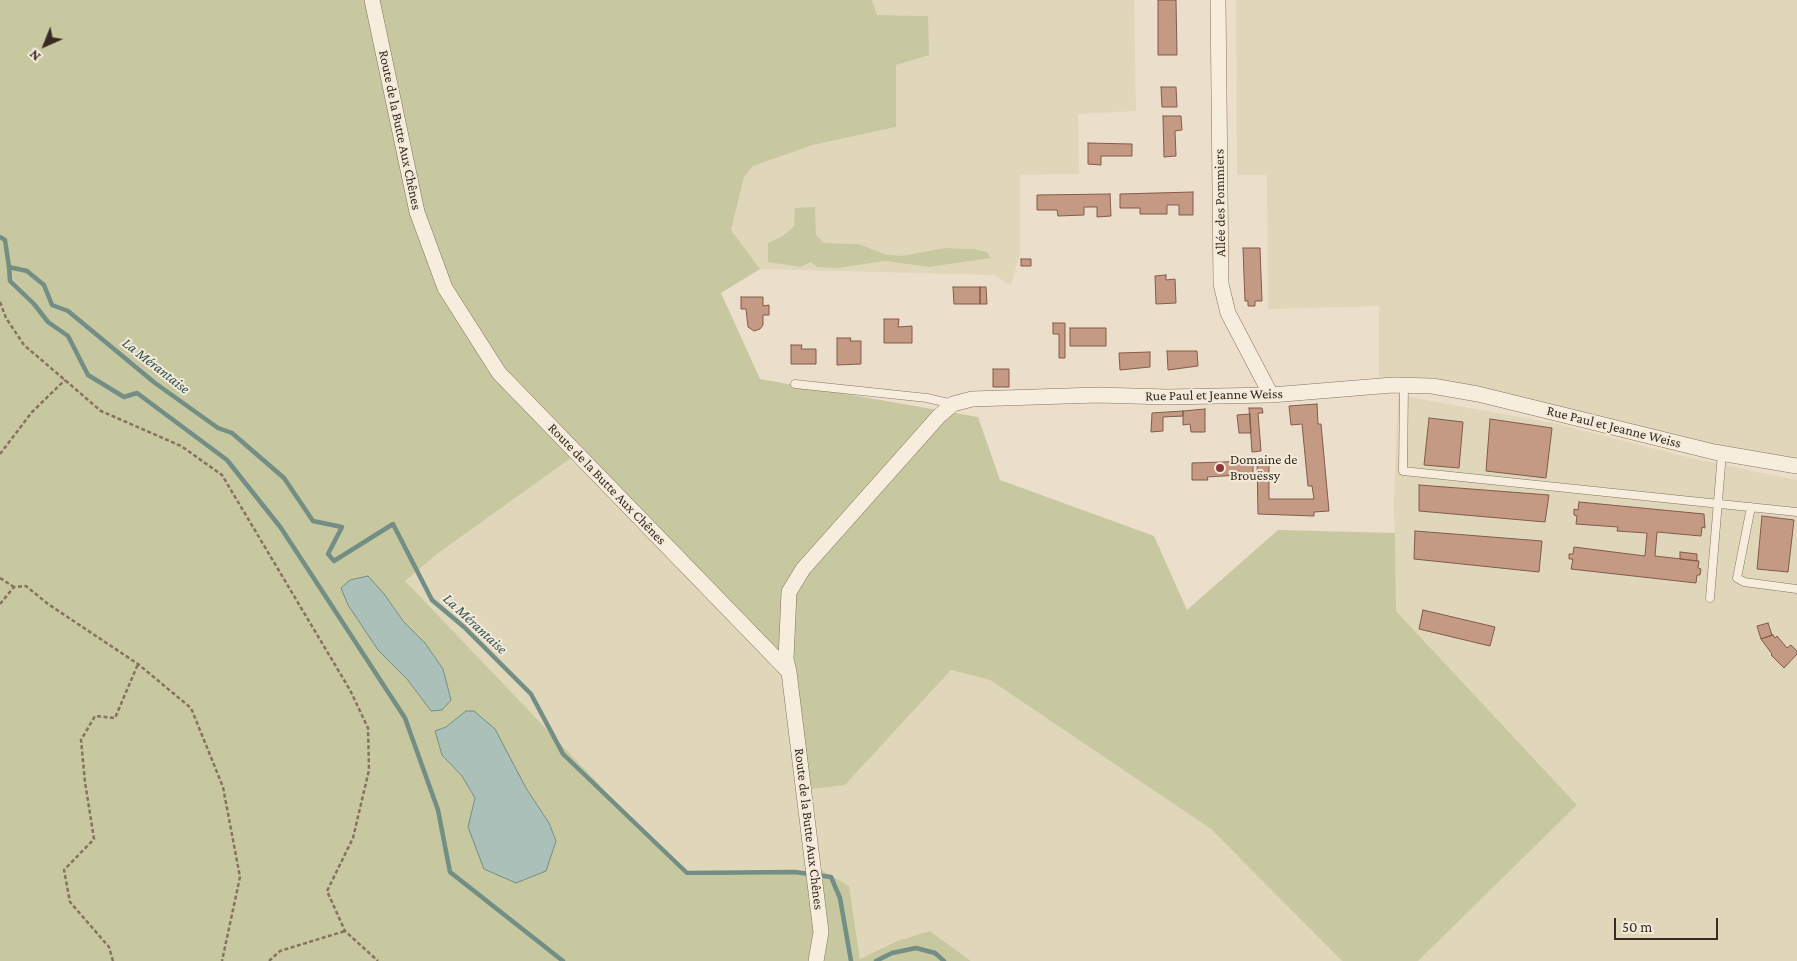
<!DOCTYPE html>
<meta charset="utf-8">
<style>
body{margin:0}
#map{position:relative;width:1797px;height:961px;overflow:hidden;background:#ebdfcb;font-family:"Crimson Pro",serif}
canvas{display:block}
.north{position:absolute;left:20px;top:20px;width:50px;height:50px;-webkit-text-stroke:4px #f3eada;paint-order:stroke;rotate:224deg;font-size:14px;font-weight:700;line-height:20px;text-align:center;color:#382b22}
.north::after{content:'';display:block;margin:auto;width:18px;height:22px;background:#382b22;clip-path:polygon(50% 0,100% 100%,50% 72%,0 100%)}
.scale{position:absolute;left:1614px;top:918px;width:104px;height:22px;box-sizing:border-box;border:2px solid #382b22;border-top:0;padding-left:6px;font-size:15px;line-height:18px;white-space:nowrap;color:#382b22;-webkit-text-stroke:4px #f3eada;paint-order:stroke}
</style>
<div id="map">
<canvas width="1797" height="961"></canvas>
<div class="north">N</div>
<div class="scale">50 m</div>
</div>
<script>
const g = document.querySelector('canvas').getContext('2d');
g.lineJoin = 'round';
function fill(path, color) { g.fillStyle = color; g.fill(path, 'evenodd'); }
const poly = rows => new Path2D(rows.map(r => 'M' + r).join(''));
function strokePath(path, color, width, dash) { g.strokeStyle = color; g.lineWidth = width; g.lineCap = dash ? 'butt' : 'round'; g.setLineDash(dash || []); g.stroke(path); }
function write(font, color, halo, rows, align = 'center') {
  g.font = font + ' "Crimson Pro",serif'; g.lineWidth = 4; g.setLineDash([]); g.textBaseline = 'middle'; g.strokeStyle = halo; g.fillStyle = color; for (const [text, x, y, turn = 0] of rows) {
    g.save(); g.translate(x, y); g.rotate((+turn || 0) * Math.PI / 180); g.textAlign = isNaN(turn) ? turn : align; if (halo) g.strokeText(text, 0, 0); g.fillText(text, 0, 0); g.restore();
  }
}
fill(poly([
 [872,0,1134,0,1136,111,1078,114,1079,174,1020,175,1020,253,1011,286,995,275,760,269,731,230,744,177,752,166,813,145,896,127,896,65,928,16,877,15],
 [815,207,816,235,824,243,859,244,884,254,903,256,944,248,974,249,987,252,991,258,929,267,885,261,838,268,811,261,781,237],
 [1236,0,1797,0,1797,462,1710,446,1506,393,1454,383,1379,380,1379,306,1268,309,1267,175,1237,175],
 [1398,395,1553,423,1691,458,1797,480,1797,961,1418,961,1577,805,1396,611,1394,500],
 [571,458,784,676,810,870,688,876,404,581,437,554],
 [951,670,990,680,1211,829,1342,961,971,961,930,931,897,941,860,959,849,887,821,870,811,789,845,785]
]), '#e0d6b9');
fill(poly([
 [0,0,872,0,877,15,928,16,929,55,896,65,896,127,813,145,753,166,744,177,731,230,760,269,721,293,760,379,978,417,1000,480,1154,536,1187,610,1278,530,1395,533,1396,611,1577,805,1418,961,1342,961,1211,829,990,680,951,670,845,785,811,789,794,675,513,376,571,458,437,554,405,581,687,876,821,870,849,886,860,959,897,941,930,931,971,961,0,961],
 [385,595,403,621,425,643,431,711,407,679,378,650],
 [446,727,526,788,549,823,556,841,546,871,468,827,475,798,462,776,442,755,435,731],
 [815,207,816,235,824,243,859,244,884,254,902,256,944,248,974,249,987,252,991,258,929,267,885,261,838,268,817,267,811,262,801,267,768,262,768,243,781,237,794,226,795,208]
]), '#c7c89f');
const water = poly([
 [368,576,385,595,403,621,425,643,443,669,451,700,442,710,431,711,407,679,378,650,348,605,341,588,350,580,368,576],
 [466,711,474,711,495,729,526,788,549,823,556,841,546,871,516,883,484,869,468,827,475,798,462,776,442,755,435,731,446,727,466,711]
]);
fill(water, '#abc0b8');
strokePath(water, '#728e85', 1);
strokePath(poly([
 [0,237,5,240,9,267,27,271,44,285,52,305,68,311,155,383,218,428,232,433,284,478,313,521,342,527,328,554,334,561,393,524,432,600,464,627,531,694,563,754,687,873,795,872,831,877,840,898,851,961],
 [9,267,10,281,34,304,48,322,68,336,88,375,124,397,137,393,227,460,281,528,405,718,438,810,450,872,563,961],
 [876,961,892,953,916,948,935,953,944,961]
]), '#728e85', 4.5);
const building = poly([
 [1158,0,1176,0,1177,55,1158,55,1158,0],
 [1161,87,1176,87,1177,107,1162,107,1161,87],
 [1163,116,1181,116,1182,130,1175,131,1176,156,1164,157,1163,116],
 [1088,143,1132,144,1132,156,1101,156,1101,165,1088,164,1088,143],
 [1193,192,1193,215,1179,215,1179,205,1167,205,1167,214,1140,214,1140,208,1120,208,1120,194,1193,192],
 [1110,194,1111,216,1097,217,1097,207,1084,207,1084,215,1058,216,1057,210,1037,210,1037,195,1110,194],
 [1243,248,1260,248,1262,301,1255,301,1255,306,1248,306,1248,301,1245,301,1243,248],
 [1021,259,1031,259,1031,266,1021,266,1021,259],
 [1166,275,1166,280,1175,279,1176,303,1156,304,1155,276,1166,275],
 [953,287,980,287,980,304,954,304,953,287],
 [980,287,986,287,987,304,980,304,980,287],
 [741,297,763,297,763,306,769,305,769,315,763,315,763,325,760,329,754,331,748,327,746,309,741,309,741,297],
 [884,319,899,319,898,327,912,326,912,343,884,343,884,319],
 [1053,323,1065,323,1065,358,1059,358,1059,334,1053,334,1053,323],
 [1070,328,1106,328,1106,346,1070,346,1070,328],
 [837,338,851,338,850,341,861,341,861,364,837,365,837,338],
 [791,345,802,345,801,349,816,349,816,364,791,364,791,345],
 [1167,351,1197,351,1198,366,1168,370,1167,351],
 [1150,352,1150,367,1120,370,1119,353,1150,352],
 [993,369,1009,369,1009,387,993,387,993,369],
 [1317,404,1318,424,1321,424,1329,511,1314,512,1314,516,1258,514,1257,461,1269,459,1269,499,1314,499,1312,486,1308,486,1302,424,1291,425,1289,406,1317,404],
 [1249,408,1262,408,1263,413,1258,413,1261,451,1252,452,1249,408],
 [1205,409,1205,432,1191,432,1190,424,1183,425,1183,411,1205,409],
 [1183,411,1183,416,1163,417,1163,431,1151,432,1152,413,1183,411],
 [1250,414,1251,433,1239,433,1237,415,1250,414],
 [1429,418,1463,422,1459,468,1424,465,1429,418],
 [1490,419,1552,428,1546,478,1486,471,1490,419],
 [1253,461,1253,478,1239,478,1239,475,1207,477,1208,480,1192,480,1192,463,1253,461],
 [1419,485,1549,495,1545,522,1419,511,1419,485],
 [1579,502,1704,514,1705,528,1702,527,1701,536,1657,532,1655,556,1699,561,1698,568,1701,569,1700,575,1697,575,1696,583,1571,569,1573,559,1569,559,1569,554,1573,554,1574,547,1645,556,1647,533,1617,531,1618,527,1576,524,1577,516,1574,515,1574,509,1578,510,1579,502],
 [1762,516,1794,520,1788,572,1757,569,1762,516],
 [1415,531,1542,541,1539,572,1414,559,1415,531],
 [1680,552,1697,554,1697,561,1680,559,1680,552],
 [1423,610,1495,627,1490,646,1419,629,1423,610],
 [1768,623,1772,635,1761,639,1757,626,1768,623],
 [1773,635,1775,638,1777,636,1787,648,1791,645,1797,651,1797,654,1784,668,1771,655,1772,654,1761,639,1773,635]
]);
fill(building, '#c59a84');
strokePath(building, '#835b49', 1);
const lane = poly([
 [795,384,927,398,953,404],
 [1404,385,1403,471,1797,512],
 [1751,507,1737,578,1744,582,1797,589],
 [1710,598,1722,453]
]);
const street = poly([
 [372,0,417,212,445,288,499,373,789,672,821,932,816,961],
 [1218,0,1221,284,1228,313,1271,395],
 [789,672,786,659,789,592,803,569,939,416,953,404,972,399,1098,395,1167,397,1271,395,1393,385,1432,386,1478,394,1714,452,1797,466]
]);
strokePath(lane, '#867260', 9);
strokePath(street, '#867260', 16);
strokePath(poly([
 [0,302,6,318,24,345,101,411,181,446,222,475,350,690,368,728,369,770,353,838,327,891,345,931,378,961],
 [0,454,32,412,65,380],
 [0,578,14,587],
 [0,604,14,587,26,586,48,604,138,664,191,708,223,787,240,877,222,961],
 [113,961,109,947,70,902,64,870,94,839,85,782,81,740,95,716,115,718,138,664],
 [269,961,280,951,345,931]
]), '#867260', 2.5, [4, 2.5]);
strokePath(lane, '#f6eddd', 8);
strokePath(street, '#f6eddd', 15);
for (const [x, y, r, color] of [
 [1220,468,5,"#8f363e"]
]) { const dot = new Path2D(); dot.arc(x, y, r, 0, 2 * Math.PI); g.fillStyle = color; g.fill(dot); strokePath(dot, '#f3eada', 2); }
write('14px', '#382b22', '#f3eada', [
 ["Route de la Butte Aux Chênes",400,130,78],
 ["Allée des Pommiers",1220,203,-91],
 ["Rue Paul et Jeanne Weiss",1214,395,-1],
 ["Rue Paul et Jeanne Weiss",1614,427,14],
 ["Route de la Butte Aux Chênes",607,484,46],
 ["Route de la Butte Aux Chênes",809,829,83]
]);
write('14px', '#382b22', '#f3eada', [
 ["Domaine de",1230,460],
 ["Brouëssy",1230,476]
], 'left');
write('italic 15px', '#335651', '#f3eada', [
 ["La Mérantaise",156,366,38],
 ["La Mérantaise",475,624,43]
]);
</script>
